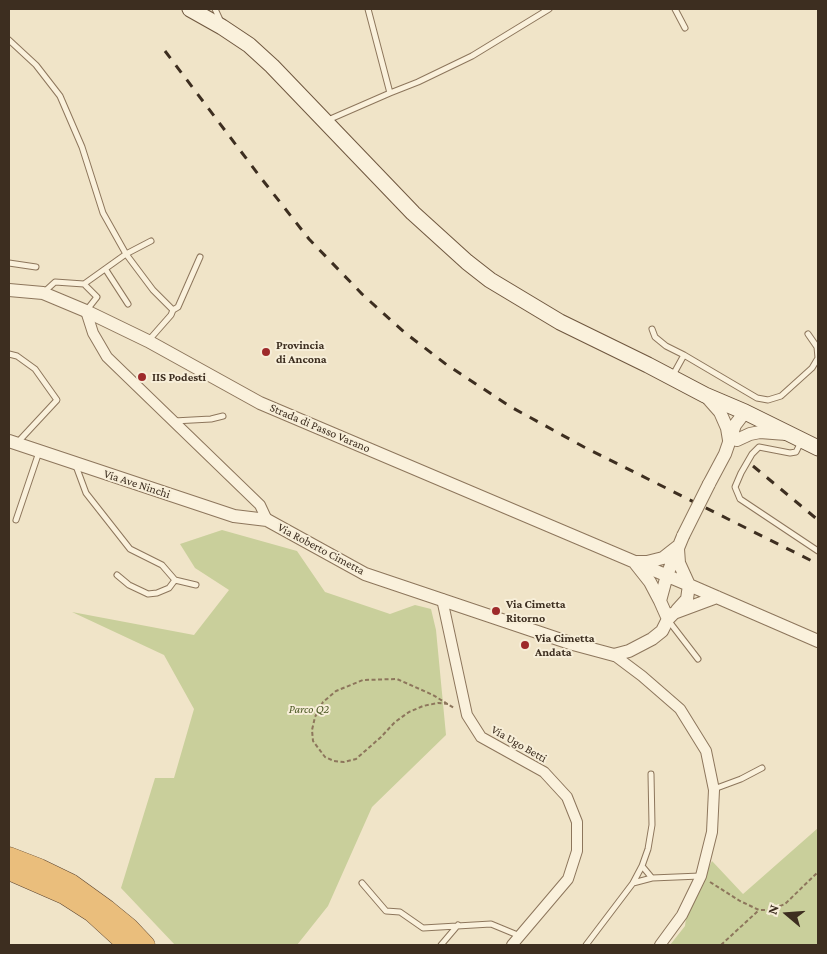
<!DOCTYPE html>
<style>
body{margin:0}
#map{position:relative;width:827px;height:954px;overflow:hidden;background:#f0e4c8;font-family:"Crimson Pro",serif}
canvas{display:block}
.frame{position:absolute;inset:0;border:10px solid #3d2e20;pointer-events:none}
.north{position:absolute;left:762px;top:889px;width:50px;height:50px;-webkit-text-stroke:4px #f7eed8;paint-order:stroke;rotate:288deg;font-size:14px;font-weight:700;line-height:20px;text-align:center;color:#3d2e20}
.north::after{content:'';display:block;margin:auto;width:18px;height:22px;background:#3d2e20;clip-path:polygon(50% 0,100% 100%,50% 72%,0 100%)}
</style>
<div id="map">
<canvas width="827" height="954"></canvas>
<div class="frame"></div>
<div class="north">N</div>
</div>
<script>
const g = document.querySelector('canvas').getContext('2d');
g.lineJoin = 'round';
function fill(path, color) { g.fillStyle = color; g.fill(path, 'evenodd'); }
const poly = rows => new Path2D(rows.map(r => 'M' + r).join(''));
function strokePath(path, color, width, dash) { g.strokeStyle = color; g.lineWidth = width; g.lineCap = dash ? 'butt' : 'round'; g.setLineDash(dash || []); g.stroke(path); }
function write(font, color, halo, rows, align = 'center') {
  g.font = font + ' "Crimson Pro",serif'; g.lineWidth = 4; g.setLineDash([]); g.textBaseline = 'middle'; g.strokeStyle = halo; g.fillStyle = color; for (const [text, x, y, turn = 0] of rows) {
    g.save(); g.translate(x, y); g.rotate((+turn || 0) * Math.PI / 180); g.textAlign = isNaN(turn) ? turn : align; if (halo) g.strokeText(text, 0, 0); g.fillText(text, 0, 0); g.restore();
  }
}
fill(poly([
 [222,530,297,551,325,592,390,614,415,605,431,609,436,630,446,735,372,807,328,906,297,945,175,945,121,888,155,778,174,778,194,709,164,655,72,612,194,635,229,590,195,568,180,544],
 [818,828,818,945,670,945,685,926,687,910,712,861,743,894]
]), '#c9cf9b');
const service = poly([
 [215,9,221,22],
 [675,9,685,28],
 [9,40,36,65,60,96,82,147,103,213,126,254,153,290,173,310],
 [390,93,418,82,472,56,549,9],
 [328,120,390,93,368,9],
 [9,263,36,267],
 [106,270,128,304],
 [84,284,126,254,151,241],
 [43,293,55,282,84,284,97,297,86,311],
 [652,329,655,337,666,346,684,355],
 [149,340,171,315,173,310,178,307,200,257],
 [9,354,17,356,35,369,57,400,17,443],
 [673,375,684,355,757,398,768,400,781,396,812,368,818,358,817,347,808,334],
 [174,421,211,419,223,416],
 [801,442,796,452,790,453,759,447,752,454,741,473,735,487,740,499,818,551],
 [76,466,86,493,130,549,162,565,175,580,196,585],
 [16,520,39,452],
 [117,575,129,585,148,594,157,593,169,588,175,580],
 [668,620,698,659],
 [651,774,652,825,648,849,642,866,652,878,700,876],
 [714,789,741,779,762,768],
 [362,883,386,911,400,912,423,928,491,924,520,936],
 [633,883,642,866],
 [441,945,458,925],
 [586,945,633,883,652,878]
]);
const minor = poly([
 [86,311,93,333,107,357,260,505,267,520],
 [442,599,467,715,481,737,544,772,567,797,577,822,577,851,568,879,512,945],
 [614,655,642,676,680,709,706,751,714,790,712,832,701,876,682,915,660,945]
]);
const tertiary = poly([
 [9,290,43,293,86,311,148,341,260,403,689,585,818,641],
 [705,395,720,412,727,428,729,440],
 [737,440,750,434,760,432,786,434],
 [9,441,234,516,267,520,365,574,573,644,614,655,629,651,652,639,662,631,668,619,674,613,717,597],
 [709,484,725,454,735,425,745,412],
 [637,562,647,562,663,558,677,547],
 [635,563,650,582,660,601],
 [677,610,687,599,689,585,679,563,678,549],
 [668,619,660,601,667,575,683,536]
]);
const secondary = poly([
 [190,9,222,27,249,45,272,66,413,213,467,262,490,280,560,322,648,365,705,395,745,412,818,448]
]);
const trunk = poly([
 [9,856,40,868,71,883,107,909,129,927,146,945],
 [9,871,64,895,92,913,127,945]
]);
strokePath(service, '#8d765c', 7);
strokePath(minor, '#8d765c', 12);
strokePath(tertiary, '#8d765c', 14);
strokePath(secondary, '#6f573f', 17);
strokePath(trunk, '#5b4430', 19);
strokePath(poly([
 [448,704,438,703,423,706,409,712,395,722,381,737,356,759,344,762,334,761,325,757,313,741,312,730,315,717,323,702,336,691,363,680,397,679,433,695,454,708],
 [710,882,740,901,759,910,770,910,785,904,818,872],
 [721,945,759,910]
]), '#8d765c', 2, [4, 2.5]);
strokePath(service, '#faf1dc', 5);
strokePath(minor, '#faf1dc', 10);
strokePath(tertiary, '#faf1dc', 12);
strokePath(secondary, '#faf1dc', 15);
strokePath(trunk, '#eabe7c', 18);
strokePath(poly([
 [165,51,261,178,309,239,362,294,404,332,447,365,511,407,584,447,818,564],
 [753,466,818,520]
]), '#3d2e20', 3, [9, 9]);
const tertiaryBridge = poly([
 [683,536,709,484]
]);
strokePath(tertiaryBridge, '#8d765c', 14, []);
strokePath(tertiaryBridge, '#faf1dc', 12);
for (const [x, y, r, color] of [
 [266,352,5,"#9e2a2b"],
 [142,377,5,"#9e2a2b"],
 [496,611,5,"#9e2a2b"],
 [525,645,5,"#9e2a2b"]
]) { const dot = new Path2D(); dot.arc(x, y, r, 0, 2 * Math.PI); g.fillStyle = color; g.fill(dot); strokePath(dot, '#f7eed8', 2); }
write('bold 12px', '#3d2e20', '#f7eed8', [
 ["Provincia",276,345],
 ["di Ancona",276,359],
 ["IIS Podesti",152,377],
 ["Via Cimetta",506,604],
 ["Ritorno",506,618],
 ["Via Cimetta",535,638],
 ["Andata",535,652]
], 'left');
write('12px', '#3d2e20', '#f7eed8', [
 ["Strada di Passo Varano",320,428,23],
 ["Via Ave Ninchi",137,484,18],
 ["Via Roberto Cimetta",321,549,28],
 ["Via Ugo Betti",519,744,30]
]);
write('italic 12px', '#4d5a26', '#f7eed8', [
 ["Parco Q2",309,709]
]);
</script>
